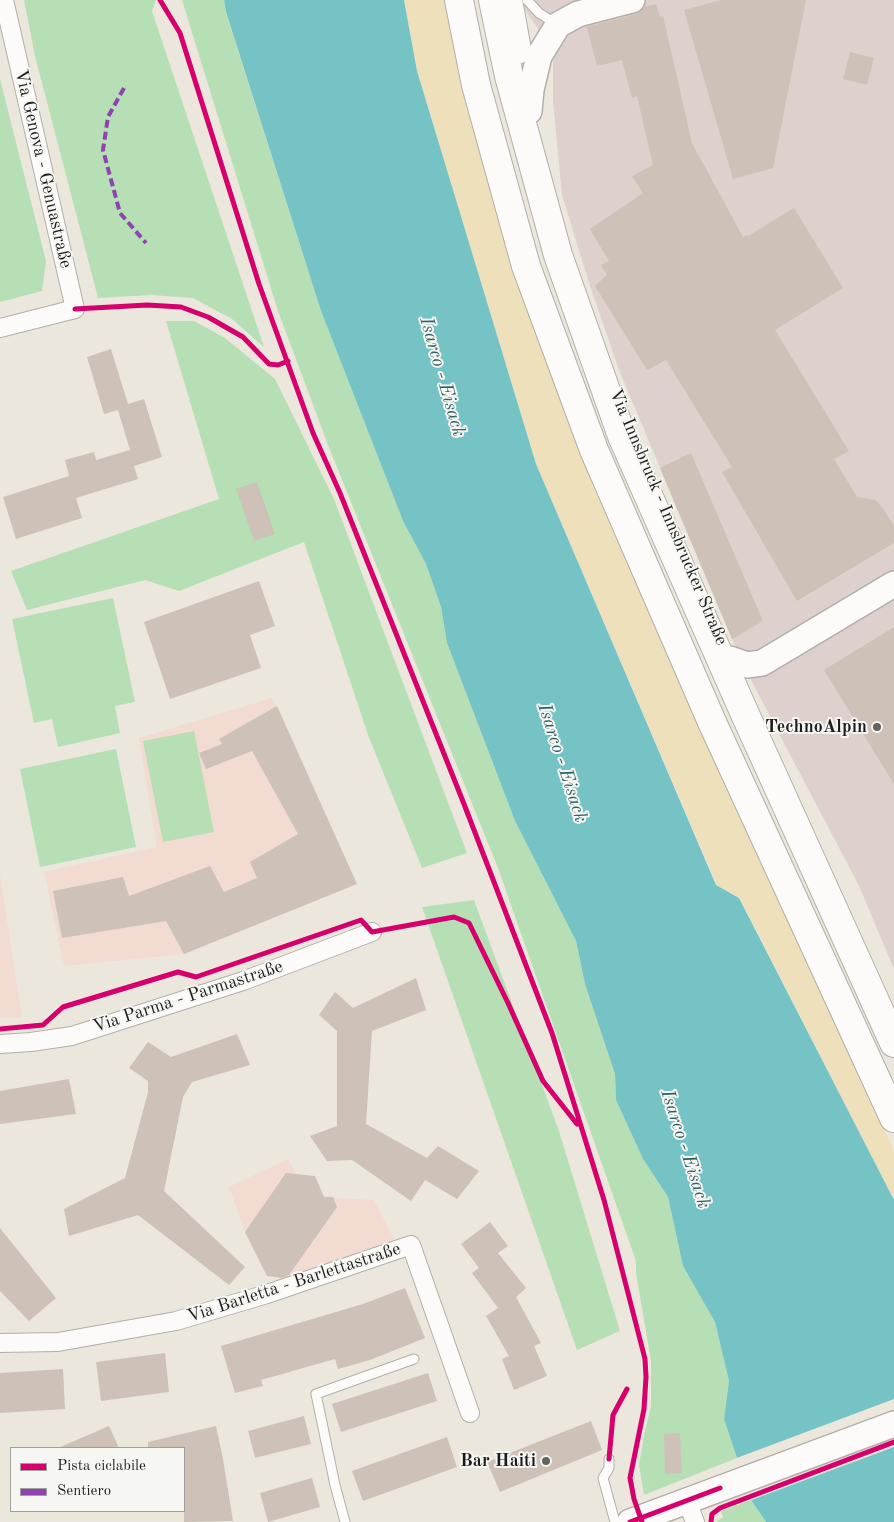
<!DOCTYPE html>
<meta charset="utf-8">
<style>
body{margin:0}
#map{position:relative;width:894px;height:1522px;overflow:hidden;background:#ece7dc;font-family:"Old Standard TT",serif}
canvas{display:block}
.legend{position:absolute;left:10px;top:1447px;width:175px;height:65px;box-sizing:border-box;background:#f6f6f2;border:1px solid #9f9f9c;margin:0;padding:6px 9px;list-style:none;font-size:15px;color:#1c1c1c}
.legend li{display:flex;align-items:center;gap:10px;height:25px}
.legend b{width:25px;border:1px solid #9f9f9c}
</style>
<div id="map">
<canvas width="894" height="1522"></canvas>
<ul class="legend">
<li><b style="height:6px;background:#d6006c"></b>Pista ciclabile</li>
<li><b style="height:6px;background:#8e44ad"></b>Sentiero</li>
</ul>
</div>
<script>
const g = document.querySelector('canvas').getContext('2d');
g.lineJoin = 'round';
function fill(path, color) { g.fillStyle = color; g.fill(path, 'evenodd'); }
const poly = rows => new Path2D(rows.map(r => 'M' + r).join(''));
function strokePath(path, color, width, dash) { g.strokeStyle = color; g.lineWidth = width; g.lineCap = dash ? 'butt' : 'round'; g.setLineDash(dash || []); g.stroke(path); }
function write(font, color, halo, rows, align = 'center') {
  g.font = font + ' "Old Standard TT",serif'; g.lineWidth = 4; g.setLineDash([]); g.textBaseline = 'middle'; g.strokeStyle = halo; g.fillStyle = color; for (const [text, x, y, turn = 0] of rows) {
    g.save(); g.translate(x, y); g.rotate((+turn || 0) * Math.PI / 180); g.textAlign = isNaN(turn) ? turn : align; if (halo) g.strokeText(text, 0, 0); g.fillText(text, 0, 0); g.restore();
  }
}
fill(poly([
 [272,698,357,884,184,954,64,966,44,872,157,847,139,738],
 [0,874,22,1018,0,1018],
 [288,1159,296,1174,315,1176,324,1197,374,1200,396,1243,287,1278,267,1276,245,1232,229,1187]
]), '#f2dbd1');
fill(poly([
 [518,0,894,0,894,969,859,886,752,682,732,639,619,370,590,286,562,195,553,102,553,57,537,27]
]), '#ded1cd');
fill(poly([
 [24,0,156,0,152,11,264,347,232,319,193,298,151,295,98,298,35,56],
 [182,0,224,0,226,13,321,311,403,521,426,564,441,607,447,643,515,821,576,941,585,984,615,1074,616,1100,643,1159,668,1197,683,1266,715,1321,729,1381,724,1419,737,1458,644,1495,639,1465,644,1435,651,1406,651,1361,636,1273,636,1261,498,868,328,445,278,311],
 [0,79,46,261,42,291,0,302],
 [166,321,194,321,225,338,275,379,334,499,467,853,422,868,368,735,304,542,179,591,145,580,27,610,11,571,219,499],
 [113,598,135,702,115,706,120,733,58,747,52,719,34,723,12,619],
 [194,731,214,832,163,842,143,741],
 [116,749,136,847,40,867,20,769],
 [474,900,559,1131,620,1331,577,1350,422,907],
 [751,1500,766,1522,716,1522,723,1517,721,1511]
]), '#b7dfb5');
fill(poly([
 [404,0,452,0,519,284,594,489,894,1151,894,1200,740,898,717,885,536,464,417,71]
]), '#ede0ba');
fill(poly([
 [224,0,404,0,417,71,536,464,716,885,739,898,894,1200,894,1522,766,1522,751,1500,724,1419,729,1381,715,1322,683,1266,668,1197,643,1159,616,1100,615,1074,585,984,576,941,515,821,447,643,441,607,426,564,403,521,321,311,226,12]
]), '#76c3c5');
fill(poly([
 [894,1399,894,1447,749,1501,734,1459]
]), '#ece7dc');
fill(poly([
 [721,0,806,0,773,168,733,179,684,10],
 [656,4,660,17,663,16,692,143,743,237,747,235,748,236,794,208,843,288,775,330,849,451,834,459,857,497,876,500,886,513,894,526,894,543,797,601,722,472,732,467,666,360,647,370,595,286,607,275,601,265,609,261,590,229,643,193,632,176,653,165,637,96,632,98,622,60,597,66,587,27,636,14,644,7],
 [850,52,874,58,867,85,843,79],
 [111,349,128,404,144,399,162,457,134,466,138,479,76,498,82,518,16,539,3,497,69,476,65,460,94,452,96,460,130,450,118,410,104,414,87,357],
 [691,453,763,621,732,639,660,468],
 [257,482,275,534,254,541,236,489],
 [259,581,275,626,250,635,261,668,170,699,144,622],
 [894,627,894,784,824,670],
 [277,706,357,884,184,954,166,921,62,938,53,891,123,877,129,896,210,866,224,892,257,878,250,862,298,834,252,751,206,769,199,753,222,744,219,739],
 [416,978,426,1010,372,1031,366,1124,427,1158,438,1146,479,1171,457,1199,425,1180,411,1201,352,1160,327,1161,310,1136,337,1126,337,1031,319,1015,335,992,353,1008],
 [237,1034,250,1065,192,1082,183,1097,164,1191,245,1267,229,1285,138,1215,69,1236,64,1209,125,1178,148,1092,148,1081,129,1068,148,1042,171,1057],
 [69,1079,76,1114,0,1124,0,1091],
 [286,1173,315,1176,324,1197,333,1197,337,1207,289,1275,282,1278,267,1276,245,1232],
 [490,1222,508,1246,498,1253,526,1288,516,1297,541,1343,534,1346,547,1376,514,1390,502,1359,509,1356,486,1316,498,1308,472,1273,479,1268,461,1244],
 [0,1228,56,1298,29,1321,0,1291],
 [405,1288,425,1338,370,1360,338,1369,335,1359,261,1380,263,1386,235,1393,221,1346,363,1304],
 [165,1353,169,1392,101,1401,96,1362],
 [63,1369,65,1409,0,1413,0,1373],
 [428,1373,437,1401,341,1432,332,1404],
 [304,1416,311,1444,255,1458,248,1431],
 [591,1421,602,1450,500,1492,487,1462],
 [109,1426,119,1448,58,1448],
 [216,1426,223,1459,233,1521,184,1522,184,1448,148,1448,148,1442],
 [680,1433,682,1473,665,1474,664,1434],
 [447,1437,457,1467,363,1501,352,1471],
 [312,1478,320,1507,268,1522,260,1493]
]), '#cec1b7');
const service = poly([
 [527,0,539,13,558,25],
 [609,1459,609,1468,603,1478,615,1522],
 [345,1522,335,1485,316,1394,414,1359]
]);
const minor = poly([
 [0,328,75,309,4,0],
 [0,1044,31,1042,72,1036,243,981,372,932],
 [0,1343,58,1342,176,1321,267,1294,411,1245,470,1413],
 [687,1501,695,1522]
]);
const secondary = poly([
 [529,111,531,90,539,56,558,25,578,14,632,0],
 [730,659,747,665,762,663,894,584],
 [630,1522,894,1424]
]);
const primary = poly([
 [508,0,517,50]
]);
const motorway = poly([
 [459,0,476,85,526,266,594,450,712,722,894,1118],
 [493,0,509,76,558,255,622,436,745,714,894,1043]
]);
strokePath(service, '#b2afa8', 11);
strokePath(minor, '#b2afa8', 20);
strokePath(secondary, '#b2afa8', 28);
strokePath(primary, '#b2afa8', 30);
strokePath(motorway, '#b2afa8', 30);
strokePath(service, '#fcfbfa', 9);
strokePath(minor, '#fcfbfa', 18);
strokePath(secondary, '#fcfbfa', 25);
strokePath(primary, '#fcfbfa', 28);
strokePath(motorway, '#fcfbfa', 28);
strokePath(poly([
 [124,88,108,117,103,150,120,213,146,243]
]), '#8e44ad', 4, [8, 4]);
strokePath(poly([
 [160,0,180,33,259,284,313,433,340,493,464,804,552,1033,604,1200,645,1359,646,1377,644,1409,630,1478,634,1499,642,1522],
 [75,309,147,305,181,307,208,317,243,337,269,364,278,365,288,361],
 [0,1029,43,1025,63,1007,178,972,196,977,361,920,372,932,454,917,469,923,508,1003,543,1081,577,1124],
 [609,1459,613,1415,627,1389],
 [630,1522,720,1488],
 [711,1522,712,1514,720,1508,894,1442]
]), '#d6006c', 5);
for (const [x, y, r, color] of [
 [877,727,5,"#65635f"],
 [546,1461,5,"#65635f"]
]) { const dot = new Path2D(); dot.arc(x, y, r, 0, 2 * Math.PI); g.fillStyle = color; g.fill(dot); strokePath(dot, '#f6f6f2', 2); }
write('18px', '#1c1c1c', '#f6f6f2', [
 ["Via Genova - Genuastraße",43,169,77],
 ["Via Innsbruck - Innsbrucker Straße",668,517,67],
 ["Via Parma - Parmastraße",188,997,-18],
 ["Via Barletta - Barlettastraße",294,1283,-18]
]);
write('bold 18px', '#1c1c1c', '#f6f6f2', [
 ["TechnoAlpin",867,727],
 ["Bar Haiti",536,1461]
], 'right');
write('italic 19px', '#2e6064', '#f6f6f2', [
 ["Isarco - Eisack",442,377,74],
 ["Isarco - Eisack",562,763,72],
 ["Isarco - Eisack",685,1149,72]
]);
</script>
